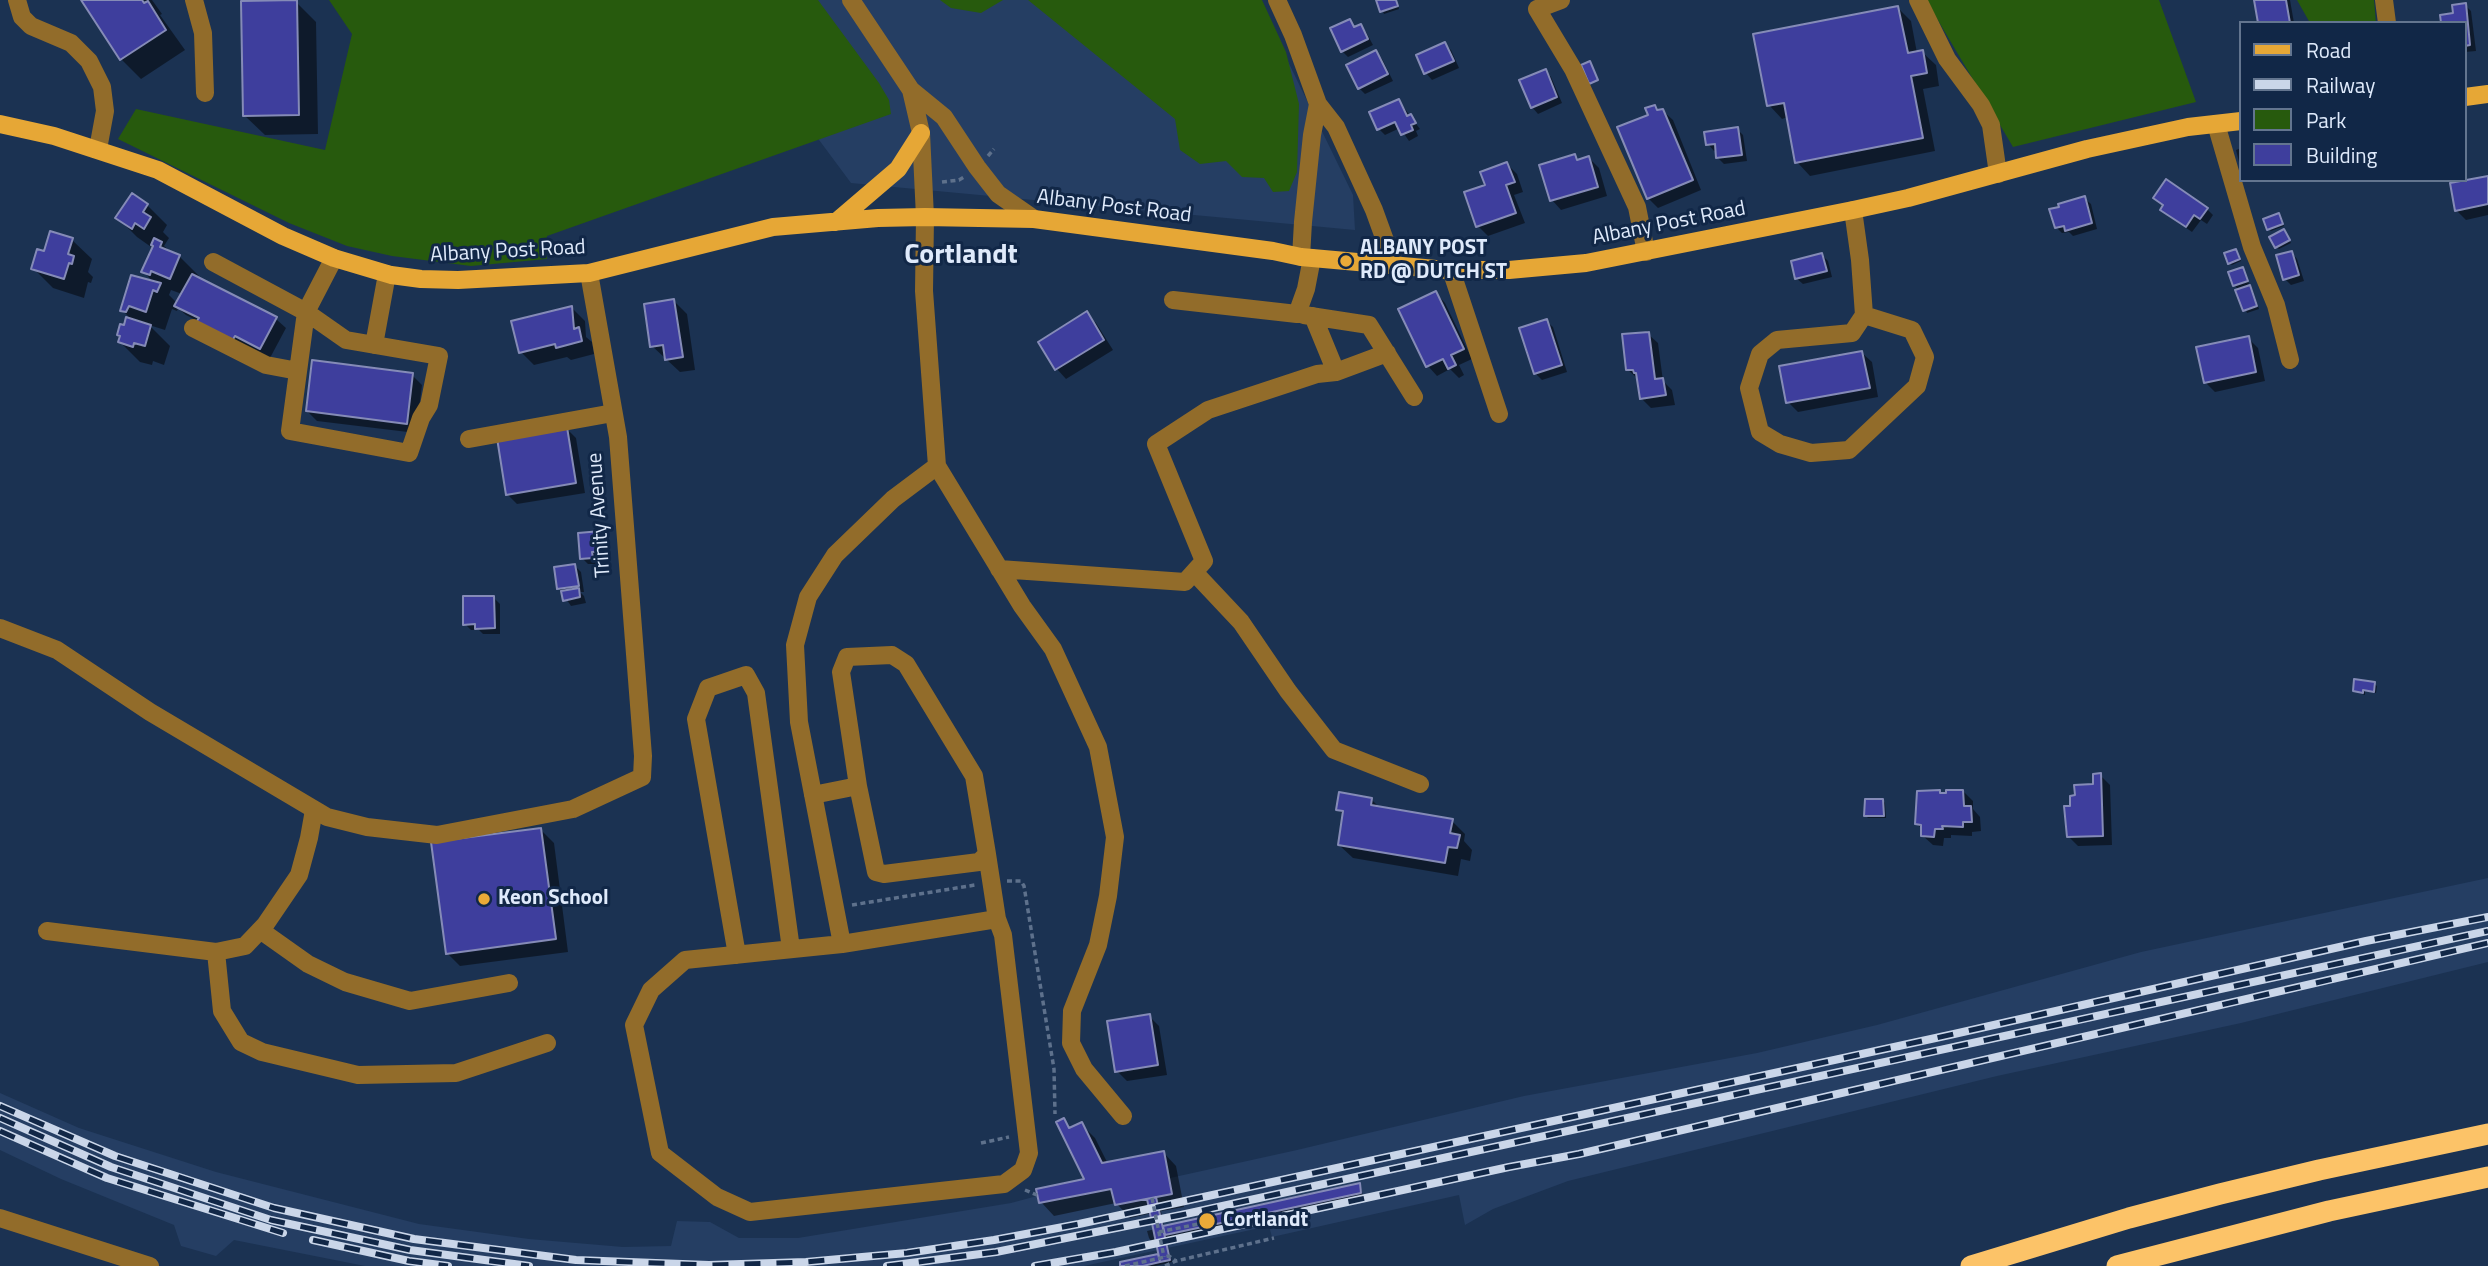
<!DOCTYPE html>
<style>
body{margin:0}
#map{position:relative;width:2488px;height:1266px;overflow:hidden;background:#1b3252;font-family:"Titillium Web",sans-serif}
canvas{display:block}
.legend{position:absolute;left:2239px;top:21px;width:228px;height:161px;box-sizing:border-box;background:#112747;border:2px solid #63758f;margin:0;padding:9px 12px;list-style:none;font-size:21px;color:#dfeafb}
.legend li{display:flex;align-items:center;gap:14px;height:35px}
.legend b{width:35px;border:2px solid #63758f}
</style>
<div id="map">
<canvas width="2488" height="1266"></canvas>
<ul class="legend">
<li><b style="height:9px;background:#e6a736"></b>Road</li>
<li><b style="height:9px;background:#cad6e9"></b>Railway</li>
<li><b style="height:19px;background:#275a0d"></b>Park</li>
<li><b style="height:19px;background:#3e3e9d"></b>Building</li>
</ul>
</div>
<script>
const g = document.querySelector('canvas').getContext('2d');
g.lineJoin = 'round';
function fill(path, color) { g.fillStyle = color; g.fill(path, 'evenodd'); }
const poly = rows => new Path2D(rows.map(r => 'M' + r).join(''));
function strokePath(path, color, width, dash) { g.strokeStyle = color; g.lineWidth = width; g.lineCap = dash ? 'butt' : 'round'; g.setLineDash(dash || []); g.stroke(path); }
function write(font, color, halo, rows, align = 'center') {
  g.font = font + ' "Titillium Web",sans-serif'; g.lineWidth = 6; g.setLineDash([]); g.textBaseline = 'middle'; g.strokeStyle = halo; g.fillStyle = color; for (const [text, x, y, turn = 0] of rows) {
    g.save(); g.translate(x, y); g.rotate((+turn || 0) * Math.PI / 180); g.textAlign = isNaN(turn) ? turn : align; if (halo) g.strokeText(text, 0, 0); g.fillText(text, 0, 0); g.restore();
  }
}
fill(poly([
 [722,0,1258,0,1353,195,1355,230,851,183,730,20],
 [2488,878,2488,962,2241,1023,1997,1076,1568,1181,1493,1209,1465,1225,1459,1195,1272,1237,1269,1226,1084,1266,365,1266,234,1240,216,1256,181,1246,174,1225,61,1179,0,1150,0,1093,79,1128,216,1172,419,1224,529,1239,623,1247,671,1246,677,1221,710,1222,739,1238,798,1238,1011,1203,1037,1196,1036,1189,1084,1179,1056,1122,1064,1118,1069,1128,1082,1122,1102,1163,1164,1151,1170,1178,1297,1150,1524,1096,1757,1053,1877,1025,2141,952]
]), '#253e63');
fill(poly([
 [329,0,818,0,879,83,889,100,891,114,547,236,547,259,471,266,392,256,347,246,289,223,118,139,136,109,325,150,352,34],
 [940,0,1003,0,981,13,951,8],
 [1028,0,1262,0,1286,52,1299,104,1297,172,1289,191,1273,192,1264,178,1242,177,1226,161,1200,164,1180,150,1175,119],
 [1926,0,2159,0,2196,102,2013,147],
 [2297,0,2374,0,2376,23,2310,23]
]), '#275a0d');
fill(poly([
 [83,0,152,0,162,14,160,15,185,50,141,79,121,59],
 [1379,0,1396,0,1399,9,1384,14],
 [2255,0,2290,0,2294,23,2260,23],
 [296,2,316,22,318,134,265,135,245,116],
 [2465,5,2471,11,2476,51,2465,52,2465,23,2455,15],
 [1898,8,1911,21,1917,53,1922,52,1936,65,1939,86,1923,89,1935,151,1810,176,1797,162,1788,117,1782,119,1769,105],
 [1350,21,1356,28,1360,26,1366,32,1373,45,1348,57,1342,51],
 [1445,44,1451,50,1459,68,1432,80,1426,73,1418,56],
 [1376,52,1382,59,1393,81,1365,94,1359,88],
 [1545,71,1551,77,1562,103,1538,114,1532,107],
 [1399,101,1420,129,1416,131,1418,136,1409,141,1400,128,1385,135,1379,129],
 [1654,107,1659,111,1663,111,1673,120,1701,190,1658,208,1648,198,1650,116],
 [1737,129,1743,135,1747,161,1724,164,1718,158,1717,150,1714,151,1708,144],
 [2241,148,2241,170,2236,150],
 [1574,156,1579,161,1589,158,1599,168,1607,196,1561,210,1552,200],
 [1507,164,1517,174,1523,192,1514,195,1525,223,1488,236,1478,226,1487,186],
 [2488,177,2488,215,2466,220,2456,210],
 [132,196,147,205,167,225,163,232,169,238,164,246,172,253,179,256,199,276,198,278,276,319,286,328,270,358,186,315,178,308,177,311,172,309,165,330,149,325,170,346,164,365,153,361,152,365,140,362,120,342,128,316,122,310,155,284,143,271,154,249,137,237,118,218],
 [171,290,182,294,177,303,169,295],
 [2084,198,2091,204,2097,229,2073,236,2069,232,2062,233,2056,227],
 [2155,198,2207,209,2213,215,2207,224,2201,220,2192,232,2169,216,2162,210,2164,206],
 [2278,215,2284,226,2271,231,2269,229],
 [2286,234,2291,243,2279,249,2276,247],
 [72,240,92,259,88,272,93,277,91,283,88,282,84,298,53,288,33,268,45,253],
 [2236,251,2241,261,2232,265,2229,263],
 [2291,252,2297,259,2304,281,2291,285,2285,279],
 [1822,255,1828,261,1832,277,1803,284,1796,278],
 [2243,269,2249,284,2247,285,2252,289,2259,309,2247,313,2239,290,2234,285],
 [1436,293,1445,303,1472,359,1459,365,1464,375,1459,378,1450,369,1437,376,1428,366],
 [674,301,687,314,695,370,680,372,652,346],
 [572,308,585,321,586,337,592,342,594,354,571,360,567,357,534,365,521,352],
 [1086,314,1096,323,1113,350,1066,379,1057,369,1040,342],
 [1546,321,1553,327,1567,372,1542,380,1536,374,1522,329],
 [1648,334,1658,343,1663,381,1672,390,1675,405,1651,408,1641,398,1638,379,1628,370],
 [2248,338,2258,348,2265,381,2215,392,2205,382],
 [1862,353,1872,362,1878,397,1798,412,1788,402],
 [412,375,422,385,416,433,317,421,307,411],
 [566,428,576,438,585,493,517,504,507,494],
 [601,533,607,539,608,557,598,558,598,564,588,564,582,558],
 [575,566,581,572,584,592,580,592,584,596,586,603,571,606,559,588],
 [494,598,500,604,500,634,483,634,479,630,471,630,465,624],
 [2374,684,2377,686,2376,693,2365,691,2365,695,2355,691],
 [2100,775,2110,785,2112,845,2078,846,2068,836,2072,807,2095,785],
 [1963,791,1973,801,1973,809,1980,817,1981,831,1972,832,1972,836,1951,835,1951,838,1944,838,1943,846,1933,845,1923,836,1923,830,1917,824,1940,792,1942,794],
 [1372,800,1381,809,1452,821,1465,834,1464,841,1472,850,1470,861,1461,859,1458,876,1353,858,1339,845,1344,816,1338,809],
 [1883,800,1885,803,1886,818,1868,818,1866,816],
 [541,830,554,843,568,952,460,966,447,953],
 [1149,1016,1159,1026,1167,1075,1127,1081,1117,1071],
 [1064,1120,1072,1129,1082,1125,1095,1138,1108,1164,1163,1152,1176,1166,1184,1207,1161,1211,1164,1227,1359,1185,1363,1195,1166,1238,1172,1262,1155,1266,1122,1266,1122,1264,1161,1255,1157,1240,1151,1241,1149,1238,1147,1231,1155,1229,1152,1213,1130,1218,1116,1203,1054,1216,1041,1202,1087,1180]
]), '#0007');
const building = poly([
 [81,0,142,0,144,3,148,1,166,30,120,60,81,0],
 [297,0,299,115,243,116,241,1,297,0],
 [1376,0,1396,0,1398,6,1380,12,1376,0],
 [2254,0,2286,0,2290,23,2258,23,2254,0],
 [2466,3,2470,45,2465,46,2465,23,2441,23,2440,15,2453,13,2452,5,2466,3],
 [1898,6,1908,53,1923,50,1927,73,1911,76,1923,138,1795,163,1784,103,1767,106,1753,34,1898,6],
 [1350,19,1354,27,1361,24,1368,39,1341,52,1330,28,1350,19],
 [1445,42,1454,61,1424,74,1416,55,1445,42],
 [1376,50,1388,74,1358,89,1346,65,1376,50],
 [1590,61,1598,80,1589,84,1581,65,1590,61],
 [1546,69,1557,97,1531,108,1519,80,1546,69],
 [1399,99,1407,116,1411,114,1416,123,1411,125,1413,130,1401,135,1395,122,1377,130,1369,112,1399,99],
 [1655,105,1657,110,1663,109,1693,180,1647,199,1617,127,1648,115,1645,108,1655,105],
 [1738,127,1742,155,1716,158,1715,144,1706,145,1704,132,1738,127],
 [1575,154,1577,160,1589,156,1598,187,1550,201,1539,165,1575,154],
 [1507,162,1515,182,1506,185,1516,213,1476,227,1464,192,1485,185,1480,172,1507,162],
 [2488,176,2488,204,2455,211,2450,183,2488,176],
 [2166,179,2208,208,2200,219,2194,215,2186,227,2160,210,2163,205,2153,198,2166,179],
 [132,193,148,204,143,212,151,217,144,229,135,223,132,229,115,218,132,193],
 [2085,196,2092,223,2065,231,2064,226,2055,228,2049,209,2059,207,2058,204,2085,196],
 [2279,213,2283,224,2267,230,2263,219,2279,213],
 [2284,229,2290,240,2275,248,2269,237,2284,229],
 [50,231,73,238,68,254,74,256,72,264,69,263,64,279,31,269,37,249,44,251,50,231],
 [154,238,162,242,160,247,180,255,170,279,151,271,150,275,141,272,153,246,151,245,154,238],
 [2236,249,2240,259,2228,264,2224,253,2236,249],
 [2292,251,2299,275,2283,280,2276,255,2292,251],
 [1822,253,1827,271,1795,279,1791,261,1822,253],
 [2243,267,2248,281,2233,286,2228,272,2243,267],
 [192,274,277,317,260,349,235,336,232,341,196,322,199,318,174,306,192,274],
 [131,275,161,283,157,292,153,290,146,312,129,306,126,312,120,311,131,275],
 [2250,285,2257,306,2243,311,2235,290,2250,285],
 [1436,291,1464,349,1451,355,1456,365,1448,369,1443,359,1426,367,1398,309,1436,291],
 [674,299,683,357,665,360,663,345,650,347,644,304,674,299],
 [572,306,574,329,579,327,582,341,556,348,555,344,519,353,511,321,572,306],
 [1087,311,1104,340,1055,370,1038,342,1087,311],
 [126,317,151,325,145,346,134,343,133,347,118,342,120,336,117,335,120,324,124,325,126,317],
 [1547,319,1562,365,1534,374,1519,328,1547,319],
 [1649,332,1655,379,1663,378,1666,395,1640,399,1636,373,1634,373,1633,370,1626,370,1622,334,1649,332],
 [2249,336,2256,372,2204,383,2196,347,2249,336],
 [1862,351,1870,388,1786,403,1779,366,1862,351],
 [312,360,413,373,407,424,306,411,312,360],
 [567,427,576,483,506,495,497,438,567,427],
 [601,531,603,551,592,552,593,558,580,559,578,533,601,531],
 [575,564,579,586,557,589,554,567,575,564],
 [579,588,580,597,563,601,561,591,579,588],
 [463,596,494,596,495,628,475,629,475,624,463,625,463,596],
 [2354,679,2375,682,2374,692,2363,690,2363,693,2353,691,2354,679],
 [2101,773,2103,836,2067,837,2064,806,2070,806,2070,796,2075,795,2074,785,2093,784,2093,774,2101,773],
 [1940,790,1940,793,1946,793,1946,790,1963,790,1964,806,1971,806,1972,822,1963,822,1963,827,1942,826,1943,829,1935,829,1934,837,1921,836,1921,825,1915,824,1917,791,1940,790],
 [1339,792,1372,798,1371,805,1453,819,1450,833,1460,835,1457,848,1448,847,1445,863,1338,845,1343,811,1336,810,1339,792],
 [1865,799,1883,799,1884,816,1864,816,1865,799],
 [541,828,556,939,446,954,431,842,541,828],
 [1150,1014,1158,1065,1115,1072,1107,1021,1150,1014],
 [1064,1118,1069,1128,1082,1122,1102,1163,1164,1151,1172,1194,1115,1205,1111,1189,1039,1203,1036,1189,1084,1179,1056,1122,1064,1118],
 [1360,1183,1361,1193,1165,1235,1163,1226,1360,1183],
 [1156,1197,1170,1260,1160,1262,1147,1199,1156,1197],
 [1158,1254,1160,1262,1143,1266,1120,1266,1120,1262,1158,1254]
]);
fill(building, '#3e3e9d');
strokePath(building, '#858bb7', 2);
strokePath(poly([
 [988,156,994,149],
 [942,182,959,180,964,177],
 [1007,881,1021,881,1024,886,1054,1069,1055,1114],
 [852,905,975,885],
 [981,1143,1009,1137],
 [1025,1190,1037,1195],
 [1159,1232,1203,1223],
 [1125,1266,1169,1256,1176,1261],
 [1165,1266,1176,1261,1274,1238]
]), '#5e718c', 3.5, [5, 3.5]);
strokePath(poly([
 [17,0,22,17,31,26,71,43,89,61,102,87,105,111,98,149],
 [194,0,203,33,205,93],
 [1277,0,1293,35,1318,104,1336,127,1374,210,1394,265],
 [1561,0,1537,9,1573,69,1637,207,1646,252],
 [1918,0,1947,59,1981,105,1991,125,1998,174],
 [2384,0,2387,23],
 [911,90,944,117,977,167,998,194,1034,219],
 [2216,124,2252,247,2276,305,2290,360],
 [1853,210,1860,260,1864,315,1852,333,1777,340,1760,354,1749,388,1760,432,1780,444,1811,453,1849,450,1917,386,1925,357,1912,330,1864,315],
 [1301,257,1303,222,1312,135,1318,104],
 [213,262,306,312,334,258],
 [1451,270,1499,414],
 [1173,300,1297,314,1306,289,1312,258],
 [306,312,346,340,439,356,429,405,421,418,409,453,290,431,306,312],
 [1304,315,1369,325,1414,397],
 [193,328,266,365,298,371],
 [374,345,387,274],
 [1336,372,1387,353],
 [469,439,613,413],
 [937,466,1022,606,1053,649,1098,747,1115,837,1108,896,1098,945,1072,1011,1071,1043,1084,1069,1123,1116],
 [999,569,1185,582,1204,561,1156,444,1208,410,1317,374,1336,372,1313,316],
 [1194,572,1241,622,1288,691,1334,750,1420,784],
 [0,628,57,650,150,712,327,817,367,827,437,835,573,809,642,777,643,756,618,437,589,273],
 [813,795,858,786,841,672,847,657,892,655,906,664,974,776,987,854,979,862,884,874,876,872,858,786],
 [987,854,997,919],
 [997,919,1003,935,1029,1153,1023,1170,1004,1184,750,1212,717,1197,660,1153,634,1025,651,990,685,960,842,944,997,919],
 [260,930,308,964,345,982,410,1001,509,983],
 [47,931,216,952,245,946,265,925,299,875,309,838,314,810],
 [842,944,799,722,795,645,808,597,835,555,893,499,937,466,924,291,925,217,921,133,911,90,851,0],
 [216,952,222,1011,241,1042,262,1052,358,1075,456,1073,547,1043],
 [737,955,696,719,708,688,746,675,756,693,791,949],
 [0,1218,150,1266]
]), '#926c2a', 18);
strokePath(poly([
 [2465,97,2488,94],
 [0,124,54,136,158,170,283,236,334,258,391,275,421,279,458,280,589,273,773,227,878,218,925,217,1034,219,1273,251,1301,257,1447,270,1509,270,1586,263,1853,210,1908,198,2087,149,2188,127,2241,121],
 [836,222,898,169,921,133]
]), '#e6a736', 18);
strokePath(poly([
 [1971,1266,2129,1218,2220,1194,2319,1170,2488,1134],
 [2117,1266,2329,1211,2488,1177]
]), '#fcc368', 21);
const rail = poly([
 [0,1106,115,1156,274,1208,414,1239,576,1260,709,1265,806,1262,907,1253,994,1240,1079,1224,1954,1034,2366,941,2488,917],
 [0,1118,111,1167,271,1220,410,1250,529,1266],
 [0,1131,107,1178,283,1233],
 [313,1240,409,1261,448,1266],
 [887,1266,996,1252,1181,1215,2488,931],
 [1035,1266,1116,1252,1509,1167,1579,1154,2488,943]
]);
strokePath(rail, '#cad6e9', 8);
strokePath(rail, '#112747', 5, [16]);
strokePath(poly([
 [1152,1198,1164,1257]
]), '#5e718c', 3.5, [5, 3.5]);
for (const [x, y, r, color] of [
 [1346,261,7,"#eaaa38"],
 [484,899,7,"#eaaa38"],
 [1207,1221,9,"#eaaa38"]
]) { const dot = new Path2D(); dot.arc(x, y, r, 0, 2 * Math.PI); g.fillStyle = color; g.fill(dot); strokePath(dot, '#112747', 2.5); }
write('21px', '#dfeafb', '#112747', [
 ["Albany Post Road",1114,207,7],
 ["Albany Post Road",1669,224,-11],
 ["Albany Post Road",508,252,-3],
 ["Trinity Avenue",600,515,-94]
]);
write('bold 21px', '#dfeafb', '#112747', [
 ["ALBANY POST",1360,249],
 ["RD @ DUTCH ST",1360,273],
 ["Keon School",498,899],
 ["Cortlandt",1223,1221]
], 'left');
write('bold 28px', '#dfeafb', '#112747', [
 ["Cortlandt",961,256]
]);
</script>
